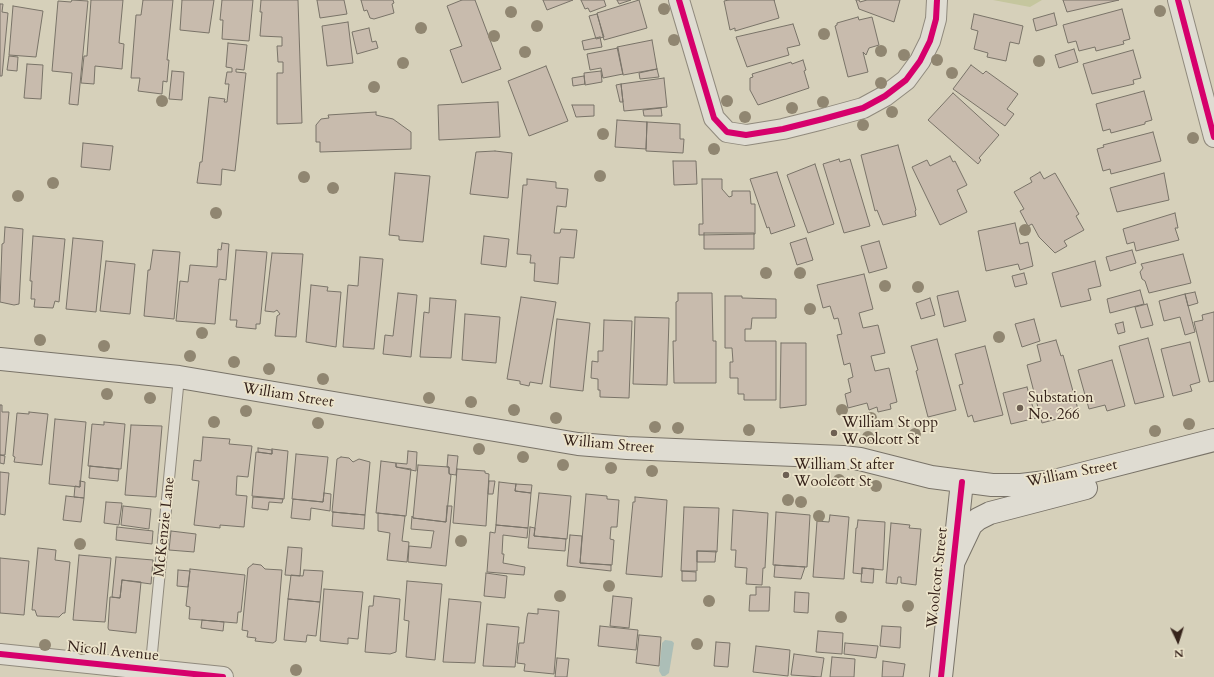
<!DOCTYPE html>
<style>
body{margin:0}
#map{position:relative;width:1214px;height:677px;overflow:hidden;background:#d6d0ba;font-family:Cardo,serif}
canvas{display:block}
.north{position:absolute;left:1158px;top:621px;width:40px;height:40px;-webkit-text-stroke:3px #ece4cb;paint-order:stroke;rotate:176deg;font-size:11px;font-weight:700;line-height:16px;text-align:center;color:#36231b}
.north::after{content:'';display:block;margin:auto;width:14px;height:18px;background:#36231b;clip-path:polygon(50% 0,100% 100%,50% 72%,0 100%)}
</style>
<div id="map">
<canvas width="1214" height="677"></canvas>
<div class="north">N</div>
</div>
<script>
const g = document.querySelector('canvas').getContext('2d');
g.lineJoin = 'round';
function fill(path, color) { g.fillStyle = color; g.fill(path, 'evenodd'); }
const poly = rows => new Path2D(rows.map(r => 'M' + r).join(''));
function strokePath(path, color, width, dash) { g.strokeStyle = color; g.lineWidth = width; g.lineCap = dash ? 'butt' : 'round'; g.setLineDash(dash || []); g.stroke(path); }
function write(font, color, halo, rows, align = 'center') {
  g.font = font + ' Cardo,serif'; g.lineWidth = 3.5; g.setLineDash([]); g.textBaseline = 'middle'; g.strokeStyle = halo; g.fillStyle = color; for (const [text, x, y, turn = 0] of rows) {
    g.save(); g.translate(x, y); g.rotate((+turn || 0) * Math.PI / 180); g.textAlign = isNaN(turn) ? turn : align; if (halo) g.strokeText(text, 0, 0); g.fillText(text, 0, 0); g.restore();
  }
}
fill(poly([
 [993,0,1042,0,1030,7]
]), '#c5c69e');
fill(poly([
 [665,640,672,641,674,643,669,673,665,676,662,676,659,671,662,643]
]), '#acbeb7');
const building = poly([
 [72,0,88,1,78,105,69,104,72,73,52,71,58,1,71,2,72,0],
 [91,0,123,0,119,43,124,44,122,69,95,66,94,84,81,83,84,56,87,56,91,0],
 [143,0,173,0,167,60,169,60,167,82,163,81,162,94,138,91,140,78,131,78,136,15,141,15,143,0],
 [182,0,214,0,209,33,180,30,182,0],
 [222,0,253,0,249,41,222,39,223,20,220,20,222,0],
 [261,0,298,0,302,123,277,124,277,73,283,73,283,62,278,62,277,46,282,46,282,37,260,36,262,12,260,12,261,0],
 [317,0,344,0,347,14,320,18,317,0],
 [361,0,393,0,394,3,392,4,394,13,374,19,370,18,367,10,364,11,361,0],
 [462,0,475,0,501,69,462,83,450,50,462,46,447,6,462,0],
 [543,0,573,0,547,10,543,0],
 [581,0,604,0,606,6,590,12,588,8,585,9,581,0],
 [617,0,631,0,619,4,617,0],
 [639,0,647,28,604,40,597,13,639,0],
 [729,0,775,0,774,0,779,18,735,31,735,28,730,30,724,1,729,0],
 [856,0,859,0,860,2,867,0,900,0,894,22,859,9,856,0],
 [1063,0,1119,0,1067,12,1063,0],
 [0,4,3,4,2,12,8,13,2,76,0,76,0,4],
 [13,6,43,11,36,57,9,55,13,6],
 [1122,9,1130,39,1123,41,1124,44,1096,51,1095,47,1079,51,1076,41,1068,43,1063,25,1122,9],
 [1054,13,1057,25,1036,31,1033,19,1054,13],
 [597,14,604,37,596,39,589,16,597,14],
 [974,14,1023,26,1019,44,1010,42,1006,61,987,57,988,53,974,49,978,31,971,29,974,14],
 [858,17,859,20,872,17,879,45,869,48,866,55,863,52,868,72,848,77,835,26,837,25,837,23,858,17],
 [348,22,353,63,327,66,322,26,348,22],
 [793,24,800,45,787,48,789,55,747,67,736,37,793,24],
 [369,28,372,42,376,41,378,48,357,54,352,32,369,28],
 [600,37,602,47,584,50,582,41,600,37],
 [652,40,657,69,623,75,617,47,652,40],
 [228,43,247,45,244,70,236,69,236,72,246,73,235,171,222,169,221,185,197,183,200,162,202,162,209,97,225,99,224,102,227,102,229,84,225,84,227,72,232,72,232,68,226,67,228,43],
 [618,48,623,74,603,78,601,68,590,70,587,54,618,48],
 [1074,49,1078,62,1059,68,1055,55,1074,49],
 [1133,50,1141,78,1133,80,1134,84,1092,94,1083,64,1133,50],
 [9,56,18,57,17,71,7,70,9,56],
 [803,60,806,70,804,71,809,88,758,105,750,90,750,78,753,77,752,74,791,62,792,64,803,60],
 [27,64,43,65,41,99,24,98,27,64],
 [971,65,983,74,986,71,1018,94,1007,109,1014,114,1005,126,953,89,971,65],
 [546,66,568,121,529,136,508,81,546,66],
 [657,69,659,77,640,79,639,73,657,69],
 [172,71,184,72,182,100,169,99,172,71],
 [601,71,602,82,585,85,584,73,601,71],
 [584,76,585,84,573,86,572,78,584,76],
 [664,78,667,107,624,111,621,84,664,78],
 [621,84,623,102,620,102,616,85,621,84],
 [1144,91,1152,120,1145,122,1145,124,1111,133,1110,129,1103,131,1096,104,1144,91],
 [953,93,999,135,979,158,981,160,978,164,928,120,953,93],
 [498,102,500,137,439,140,438,105,498,102],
 [572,105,594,105,594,116,576,117,572,105],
 [661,108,662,116,644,116,643,110,661,108],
 [376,112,376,115,393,119,411,132,411,149,320,152,320,142,316,142,316,125,321,119,329,118,328,115,376,112],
 [617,120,647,122,646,149,615,147,617,120],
 [647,122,680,124,680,139,684,139,683,153,646,151,647,122],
 [1153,132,1161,161,1111,174,1110,169,1103,171,1097,149,1104,147,1103,145,1153,132],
 [83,143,113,146,110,170,81,167,83,143],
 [898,145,916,210,915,211,916,216,883,225,877,210,875,211,861,155,898,145],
 [495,151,512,153,508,198,470,194,476,152,495,151],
 [950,156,953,162,955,161,967,185,957,190,967,212,940,225,912,167,927,160,930,166,950,156],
 [839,159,840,162,850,159,870,226,844,233,823,164,839,159],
 [673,161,696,161,697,184,674,185,673,161],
 [815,164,834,224,808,233,787,175,815,164],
 [777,172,795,226,771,234,769,227,767,228,750,179,777,172],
 [1040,172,1044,179,1055,173,1079,214,1076,216,1084,230,1064,241,1067,246,1055,253,1039,237,1032,224,1028,226,1020,211,1024,209,1014,192,1032,182,1030,178,1040,172],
 [395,173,430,176,423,242,399,240,399,236,389,235,395,173],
 [1164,173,1169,200,1117,212,1110,188,1164,173],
 [527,179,556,182,556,188,568,189,566,207,557,206,554,233,560,233,561,229,577,230,574,258,560,257,558,284,534,281,535,263,530,263,531,255,517,254,523,185,527,185,527,179],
 [702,179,722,179,722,189,729,197,732,196,732,191,750,191,751,204,755,204,755,234,699,235,699,224,703,224,702,179],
 [1175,213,1178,228,1175,228,1179,240,1136,251,1134,242,1127,244,1123,229,1175,213],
 [1015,223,1020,244,1028,242,1033,266,1020,270,1018,264,986,271,978,231,1015,223],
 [5,227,23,229,19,304,14,305,0,302,2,244,4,243,5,227],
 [704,233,754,233,754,249,704,249,704,233],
 [33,236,65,239,59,302,55,301,53,308,34,307,35,299,31,299,32,281,30,281,33,236],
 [484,236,509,239,506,267,481,264,484,236],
 [73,238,103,241,96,312,66,309,73,238],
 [806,238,813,260,797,265,790,243,806,238],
 [879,241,887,268,869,273,861,246,879,241],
 [222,243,229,244,226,280,219,279,215,324,176,321,180,281,188,282,190,265,217,267,218,249,221,250,222,243],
 [153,250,180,252,174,319,144,316,148,270,150,270,153,250],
 [236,250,267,252,260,324,256,324,256,329,236,327,237,320,230,320,236,250],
 [1132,250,1136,263,1110,271,1106,257,1132,250],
 [272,253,303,254,296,337,275,336,277,316,280,314,277,310,274,312,265,311,272,253],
 [1183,254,1191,283,1149,293,1145,281,1142,279,1140,272,1143,268,1141,264,1183,254],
 [360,257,383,259,374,349,343,347,348,285,358,286,360,257],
 [106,261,135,264,130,314,100,311,106,261],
 [1095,261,1101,286,1088,289,1091,300,1061,307,1052,273,1095,261],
 [1024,273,1027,284,1015,287,1012,276,1024,273],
 [864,274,873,309,859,313,863,328,878,325,885,353,871,356,875,371,889,368,897,402,890,404,891,409,878,412,877,407,869,410,867,403,848,408,845,394,851,392,848,379,853,377,850,363,844,365,837,335,842,334,838,318,834,319,830,306,823,308,817,285,864,274],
 [311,285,328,287,327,291,341,292,336,347,306,342,311,285],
 [1140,290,1144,304,1110,313,1107,299,1140,290],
 [958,291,966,321,944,327,937,296,958,291],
 [1195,292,1198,303,1188,306,1185,294,1195,292],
 [398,293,417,295,411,357,383,354,385,335,393,336,398,293],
 [678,293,712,293,713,341,716,341,716,383,674,383,673,341,676,341,676,302,678,301,678,293],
 [1185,294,1195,332,1185,335,1180,317,1164,321,1159,301,1185,294],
 [725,296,742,296,742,298,776,299,776,318,752,318,751,329,745,329,745,341,776,341,776,400,744,400,744,394,738,394,738,378,730,378,730,362,733,362,732,348,725,348,725,296],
 [521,297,556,302,542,384,530,382,529,386,520,384,520,381,507,379,521,297],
 [430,298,456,300,451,358,420,357,424,312,429,313,430,298],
 [930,298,935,315,921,319,916,303,930,298],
 [1147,304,1153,325,1141,328,1135,307,1147,304],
 [1214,312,1214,381,1209,382,1194,322,1203,320,1202,315,1214,312],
 [465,314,500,317,496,363,462,360,465,314],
 [635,317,669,318,667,385,633,384,635,317],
 [557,319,590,323,583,391,550,387,557,319],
 [1034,319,1040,341,1022,347,1015,324,1034,319],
 [604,320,632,321,629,398,600,397,600,390,598,390,598,379,591,378,592,361,598,362,598,351,603,351,604,320],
 [1123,322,1125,332,1118,334,1115,324,1123,322],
 [1148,338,1164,397,1135,404,1119,346,1148,338],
 [937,339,956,410,928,417,916,371,918,370,911,346,937,339],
 [1056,340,1061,356,1063,355,1079,413,1042,423,1027,365,1041,361,1037,345,1056,340],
 [1190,342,1200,382,1190,385,1192,391,1173,396,1161,349,1190,342],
 [781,343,806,343,806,405,780,408,781,343],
 [985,346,1003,415,974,422,972,415,968,417,959,385,963,384,955,354,985,346],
 [1112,360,1125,406,1107,411,1105,405,1089,409,1078,370,1112,360],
 [1027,387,1036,418,1011,424,1003,393,1027,387],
 [0,405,2,405,2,412,9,412,5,455,0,455,0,405],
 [29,412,48,414,42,465,14,462,15,457,13,456,17,413,29,414,29,412],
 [55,419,86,422,80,487,49,484,55,419],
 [104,422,125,424,121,469,88,466,92,424,104,425,104,422],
 [131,425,162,426,156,497,125,495,131,425],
 [203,437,230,439,229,444,252,446,248,477,237,476,236,495,247,496,244,527,220,525,220,528,194,525,199,481,192,480,194,460,201,461,203,437],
 [258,448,272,450,272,454,258,452,258,448],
 [272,449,288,451,284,499,252,496,256,452,272,454,272,449],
 [408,451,417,452,416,471,396,467,396,463,407,464,408,451],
 [296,454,328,457,323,502,292,499,296,454],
 [0,455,5,456,4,464,0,463,0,455],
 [448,455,458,456,456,475,449,474,449,467,447,467,448,455],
 [341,457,349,458,353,462,359,459,370,462,365,515,332,512,337,459,341,457],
 [381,461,396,463,396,467,411,469,406,516,376,513,381,461],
 [418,465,449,467,449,473,451,475,446,522,413,518,418,465],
 [90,466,119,469,118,481,89,478,90,466],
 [457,469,485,471,485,473,489,474,486,526,453,523,457,469],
 [0,472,9,473,5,515,0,514,0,472],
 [80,481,85,482,84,498,74,497,75,486,80,487,80,481],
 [489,481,495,481,493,494,488,494,489,481],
 [499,482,516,484,515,491,531,493,528,528,496,525,499,482],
 [516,484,532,485,531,493,515,491,516,484],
 [324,493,331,494,330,511,311,508,310,520,291,518,293,499,323,502,324,493],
 [539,493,571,496,567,539,534,536,539,493],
 [586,494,607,496,607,499,619,500,617,527,611,527,610,539,614,540,612,565,580,563,586,494],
 [66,496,84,498,81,522,63,520,66,496],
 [253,497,283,499,282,503,269,502,268,510,252,508,253,497],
 [635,497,667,500,662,577,626,574,633,502,635,502,635,497],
 [106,502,122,503,119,525,104,523,106,502],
 [123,506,151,509,149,529,121,525,123,506],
 [447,506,452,506,446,566,408,562,409,546,431,548,433,535,434,531,411,529,412,516,413,518,446,522,447,506],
 [684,507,719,508,717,552,697,551,697,571,681,571,684,507],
 [733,510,768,513,765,568,763,568,762,585,746,584,747,568,735,567,736,550,731,550,733,510],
 [333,512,365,515,364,529,332,526,333,512],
 [776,512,810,515,807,567,773,565,776,512],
 [378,513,405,516,402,541,409,542,407,562,387,560,390,533,378,531,378,513],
 [830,515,849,517,844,579,813,577,817,521,829,522,830,515],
 [858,520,885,522,883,570,862,568,862,574,853,573,856,528,857,528,858,520],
 [891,523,910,525,909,528,921,529,916,585,901,583,901,577,898,577,897,584,886,583,891,523],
 [496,525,528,528,527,538,503,535,502,554,504,554,503,563,525,567,524,575,487,572,490,532,495,533,496,525],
 [117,527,153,531,152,544,116,540,117,527],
 [530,527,535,528,534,536,566,539,565,551,528,548,530,527],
 [171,531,196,534,194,552,169,550,171,531],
 [570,535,582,536,580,563,611,565,611,571,567,566,570,535],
 [288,547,302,548,300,576,285,575,288,547],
 [38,548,56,550,55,560,70,562,65,613,63,613,59,617,37,616,35,610,32,610,38,548],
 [697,551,716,551,715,562,697,562,697,551],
 [79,555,111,558,105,622,73,620,79,555],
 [116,557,153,560,151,584,122,580,120,598,112,597,116,557],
 [0,558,29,561,24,615,0,613,0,558],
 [253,564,261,565,265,569,282,570,276,641,273,643,255,641,256,638,247,637,248,631,242,630,248,568,253,564],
 [775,565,805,567,801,579,774,577,775,565],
 [862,568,874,569,873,583,861,582,862,568],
 [190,569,245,575,241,612,238,612,237,623,189,619,190,607,186,606,190,569],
 [178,570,190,571,188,587,177,586,178,570],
 [304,570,323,571,320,602,288,599,291,575,303,576,304,570],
 [682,571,696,572,696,581,682,581,682,571],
 [486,573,507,576,505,598,484,596,486,573],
 [122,580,141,582,136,633,109,630,108,628,110,597,120,598,122,580],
 [407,581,442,584,435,660,406,657,409,621,404,620,407,581],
 [756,587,770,587,769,611,749,611,750,595,756,595,756,587],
 [324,589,363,592,358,639,348,638,348,644,320,641,324,589],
 [795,592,809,593,808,613,794,612,795,592],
 [374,596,400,599,396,652,390,654,365,652,369,606,373,606,374,596],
 [613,596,632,598,629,628,610,626,613,596],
 [288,599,320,602,316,636,307,635,306,642,284,640,288,599],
 [449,599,481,602,475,663,443,662,449,599],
 [538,609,559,611,554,674,524,671,525,664,517,663,519,643,524,643,527,617,528,613,538,614,538,609],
 [202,620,224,622,223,631,201,628,202,620],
 [487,624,519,627,515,667,483,666,487,624],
 [600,626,638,630,636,650,598,646,600,626],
 [882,626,901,627,900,648,880,646,882,626],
 [818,631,843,633,842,654,816,652,818,631],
 [639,635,661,637,659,666,636,663,639,635],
 [716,642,730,643,728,667,714,666,716,642],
 [845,643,878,646,876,658,844,654,845,643],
 [756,646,790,650,788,676,753,672,756,646],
 [794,654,824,658,821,677,791,675,794,654],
 [832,657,855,659,854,677,830,677,832,657],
 [557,658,569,659,567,677,555,677,557,658],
 [883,661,905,664,903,677,882,677,883,661]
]);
fill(building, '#c8bbad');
strokePath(building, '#797368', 1);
const lane = poly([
 [150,673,179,377]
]);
const street = poly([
 [679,0,714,118,727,132,746,135,783,129,823,119,863,108,885,96,906,80,920,61,930,41,936,19,937,0],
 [1178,0,1214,137],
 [0,654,223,677]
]);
const secondary = poly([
 [0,359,179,377,578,444,627,448,843,457,860,459,931,477,992,485,1021,485,1054,481,1214,440],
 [953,563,971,525,978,519,990,513,1086,488],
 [941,677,962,482]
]);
strokePath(lane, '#908a7d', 12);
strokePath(street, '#908a7d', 22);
strokePath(secondary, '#797368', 24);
strokePath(lane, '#dfdcd2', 10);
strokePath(street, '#dfdcd2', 20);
strokePath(secondary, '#dfdcd2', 22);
strokePath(poly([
 [679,0,714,118,727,132,746,135,783,129,823,119,863,108,885,96,906,80,920,61,930,41,936,19,937,0],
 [1178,0,1214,137],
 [0,654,223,677],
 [941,677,962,482]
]), '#d6006c', 6);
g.fillStyle = '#908671';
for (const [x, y] of [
 [664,9],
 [1160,11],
 [511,12],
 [537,26],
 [421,28],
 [824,34],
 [494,36],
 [674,40],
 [881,51],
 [525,52],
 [904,55],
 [937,60],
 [1039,61],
 [403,63],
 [952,73],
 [881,83],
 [374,87],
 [162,101],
 [727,101],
 [823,102],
 [792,108],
 [892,112],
 [745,117],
 [863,125],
 [603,134],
 [1193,138],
 [714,149],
 [600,176],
 [304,177],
 [53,183],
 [333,188],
 [18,196],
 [216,213],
 [1025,230],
 [766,273],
 [800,273],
 [885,286],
 [918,287],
 [810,309],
 [202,333],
 [999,337],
 [40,340],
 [104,346],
 [190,356],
 [234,362],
 [269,369],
 [323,379],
 [107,394],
 [150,398],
 [429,398],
 [471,402],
 [514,410],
 [842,410],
 [246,411],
 [556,418],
 [871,418],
 [214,422],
 [318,423],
 [1189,424],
 [655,427],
 [678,428],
 [749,430],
 [1155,431],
 [915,434],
 [868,437],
 [479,449],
 [523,457],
 [563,465],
 [611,468],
 [652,471],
 [839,480],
 [876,486],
 [788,500],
 [801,502],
 [819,516],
 [461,541],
 [80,544],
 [609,586],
 [560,596],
 [709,601],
 [908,606],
 [841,617],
 [697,644],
 [45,645],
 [82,649],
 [296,670]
]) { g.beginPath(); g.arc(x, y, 6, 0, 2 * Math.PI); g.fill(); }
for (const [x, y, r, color] of [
 [1020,408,4,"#6e6053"],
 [834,433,4,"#6e6053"],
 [786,475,4,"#6e6053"]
]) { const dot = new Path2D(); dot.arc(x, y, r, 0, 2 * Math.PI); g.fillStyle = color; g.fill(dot); strokePath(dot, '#ece4cb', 1.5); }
write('15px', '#36231b', '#ece4cb', [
 ["William Street",288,396,9],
 ["William Street",608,445,5],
 ["William Street",1072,474,-11],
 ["McKenzie Lane",165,527,-84],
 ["Woolcott Street",938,578,-84],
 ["Nicoll Avenue",113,652,6]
]);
write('15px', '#36231b', '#ece4cb', [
 ["Substation",1028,399],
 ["No. 266",1028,416],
 ["William St opp",842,424],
 ["Woolcott St",842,441],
 ["William St after",794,466],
 ["Woolcott St",794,483]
], 'left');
</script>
